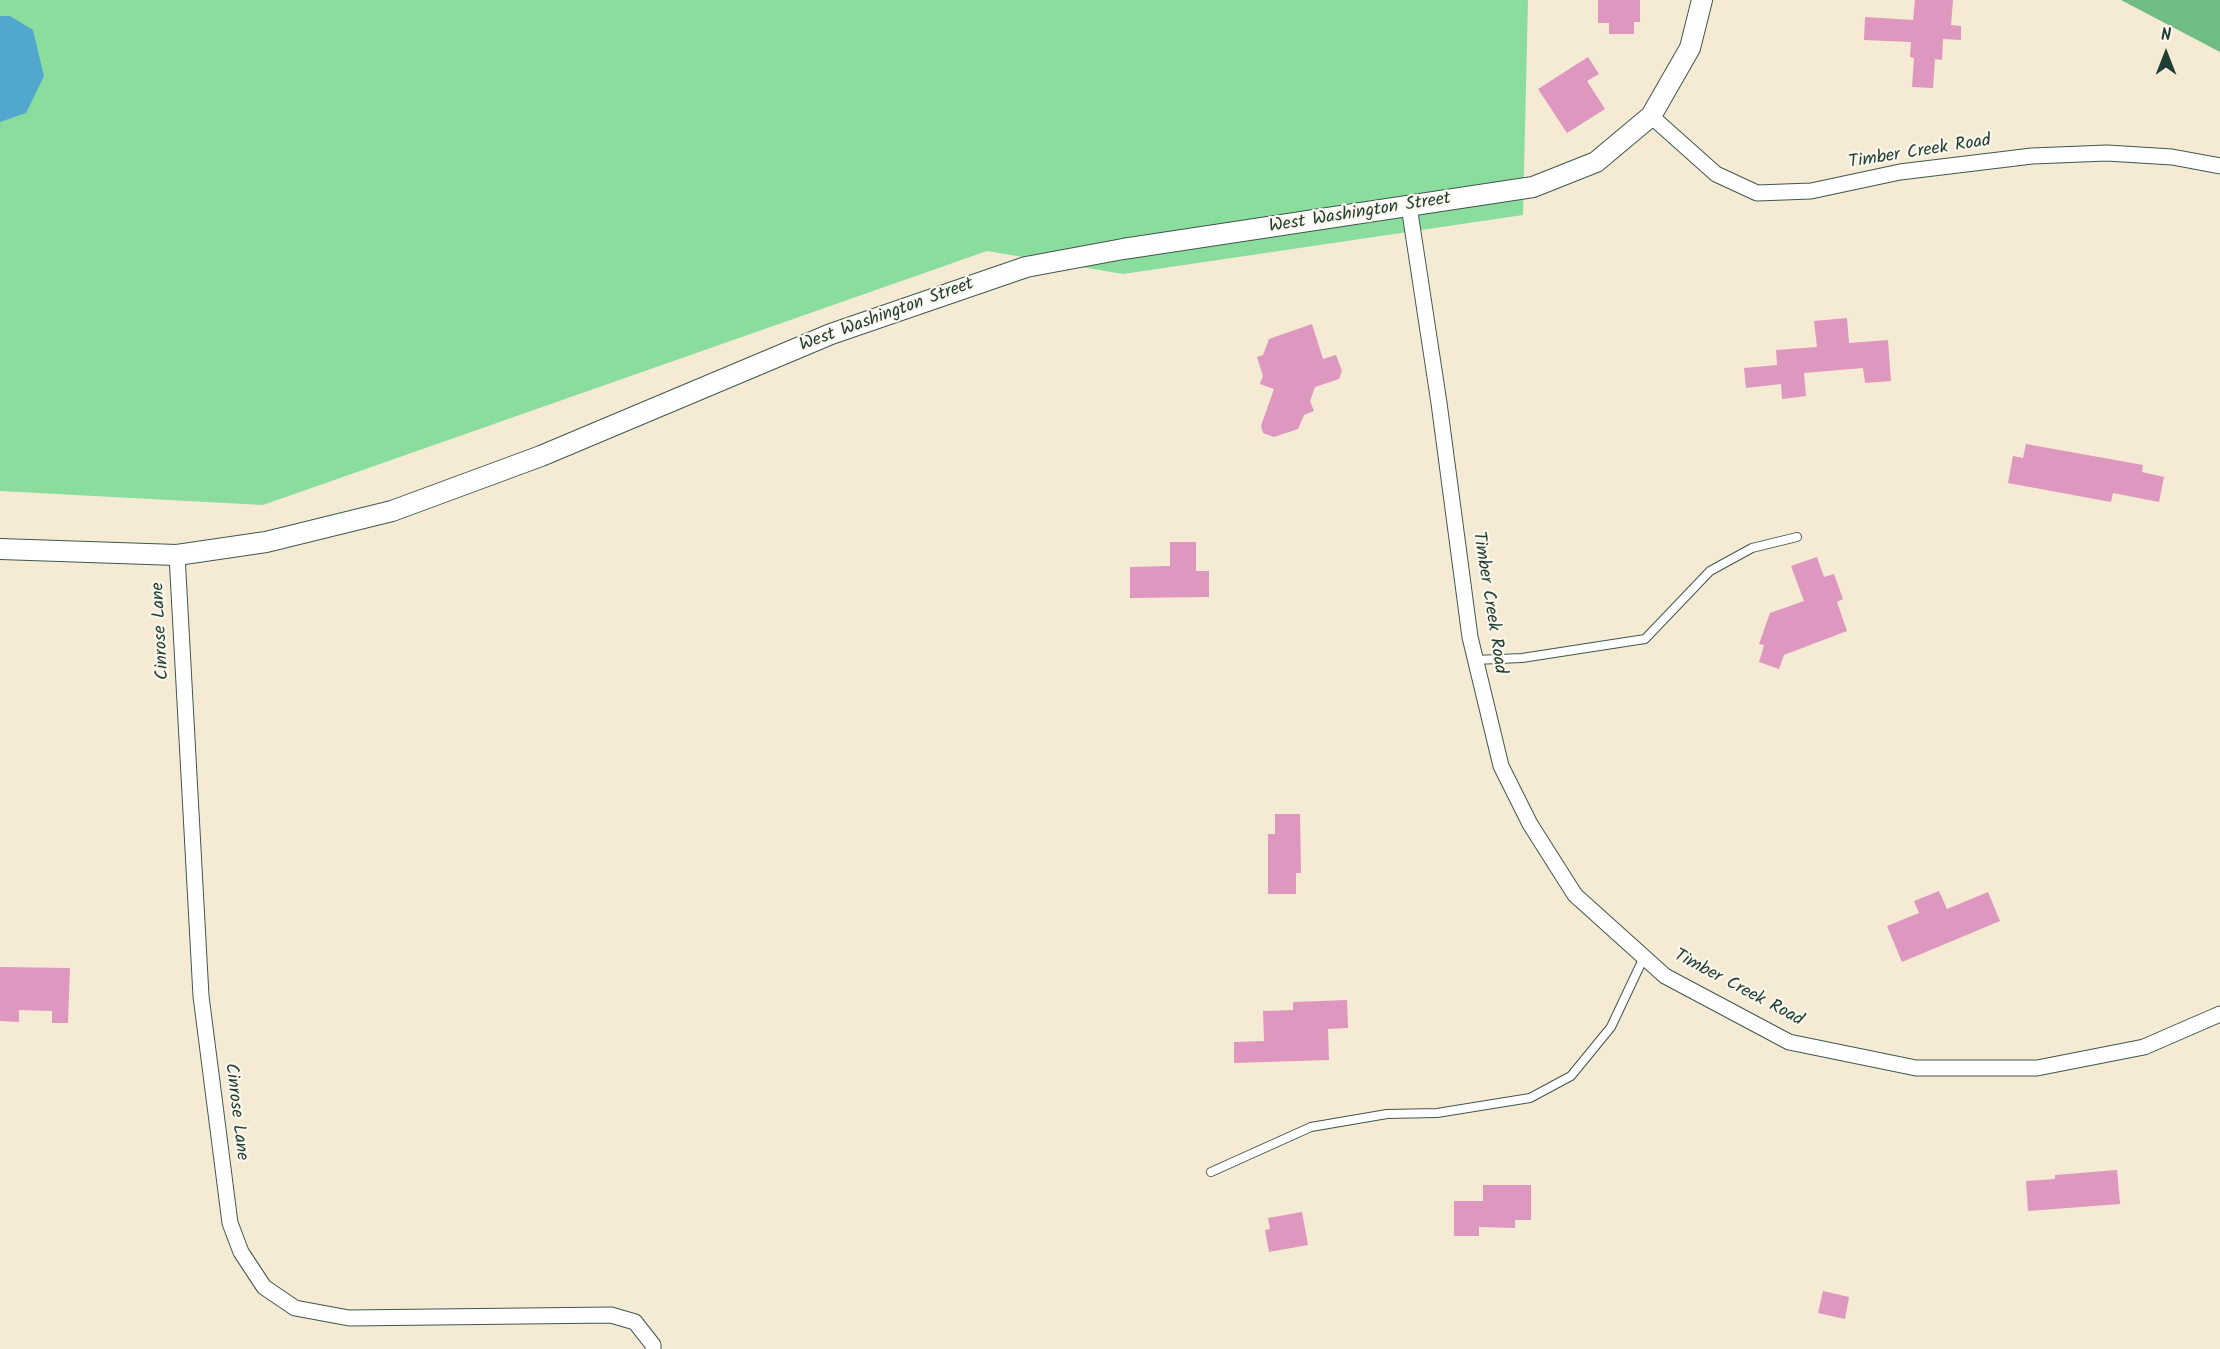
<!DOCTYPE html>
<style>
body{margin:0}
#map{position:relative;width:2220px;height:1349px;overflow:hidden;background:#f5ebd5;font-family:Kalam,sans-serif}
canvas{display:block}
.north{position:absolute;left:2136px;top:24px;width:60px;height:60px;-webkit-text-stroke:4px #fbf7ec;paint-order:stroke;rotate:0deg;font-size:16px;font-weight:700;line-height:24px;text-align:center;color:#1f3d34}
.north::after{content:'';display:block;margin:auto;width:21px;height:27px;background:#1f3d34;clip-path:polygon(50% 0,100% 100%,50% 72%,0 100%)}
</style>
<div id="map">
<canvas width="2220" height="1349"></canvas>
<div class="north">N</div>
</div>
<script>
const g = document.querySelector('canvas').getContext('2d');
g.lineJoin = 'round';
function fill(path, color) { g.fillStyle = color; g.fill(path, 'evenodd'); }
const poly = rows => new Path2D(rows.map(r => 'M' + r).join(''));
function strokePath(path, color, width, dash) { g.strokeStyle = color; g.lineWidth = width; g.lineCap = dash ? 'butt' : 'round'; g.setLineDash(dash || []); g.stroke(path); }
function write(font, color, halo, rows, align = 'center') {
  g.font = font + ' Kalam,sans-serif'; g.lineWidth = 4.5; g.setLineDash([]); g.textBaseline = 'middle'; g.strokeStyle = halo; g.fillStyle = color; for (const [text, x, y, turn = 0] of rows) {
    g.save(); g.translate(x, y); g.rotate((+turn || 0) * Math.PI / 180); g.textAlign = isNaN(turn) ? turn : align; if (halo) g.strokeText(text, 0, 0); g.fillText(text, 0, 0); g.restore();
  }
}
fill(poly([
 [0,0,1528,0,1523,215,1123,274,987,251,263,505,0,491]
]), '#8bdd9e');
fill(poly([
 [2121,0,2220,0,2220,52]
]), '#70bc85');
fill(poly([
 [0,16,10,16,33,30,44,76,26,113,0,122]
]), '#52a7ce');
fill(poly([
 [1598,0,1640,0,1640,22,1634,22,1634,34,1609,34,1609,23,1598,23],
 [1915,0,1953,0,1951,25,1961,26,1961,40,1943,39,1942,60,1935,59,1933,88,1912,87,1914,58,1910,57,1911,42,1864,40,1865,17,1913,20],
 [1588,57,1599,74,1587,81,1605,109,1567,133,1538,89],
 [1847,318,1849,343,1888,340,1891,381,1865,383,1863,368,1804,373,1806,396,1782,399,1781,384,1746,388,1744,368,1777,365,1776,350,1817,347,1814,321],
 [1312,324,1323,359,1336,355,1342,371,1339,379,1315,387,1310,401,1314,411,1304,415,1298,429,1274,437,1263,433,1261,426,1274,389,1260,384,1263,376,1257,357,1263,355,1269,339],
 [2026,444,2143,465,2142,472,2164,477,2159,502,2113,493,2111,502,2008,483,2013,456,2023,458],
 [1170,542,1196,542,1196,571,1209,571,1209,597,1130,598,1130,567,1170,566],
 [1817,557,1824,577,1834,574,1843,599,1837,602,1847,631,1784,655,1779,669,1759,662,1764,645,1759,644,1770,613,1804,601,1791,566],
 [1275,814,1300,814,1301,873,1296,873,1296,894,1268,894,1268,834,1275,834],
 [1939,891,1947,909,1988,892,2000,921,1902,962,1887,926,1919,913,1914,901],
 [0,967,70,968,68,1023,52,1023,52,1011,19,1010,19,1022,0,1021],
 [1347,1000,1348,1028,1328,1029,1329,1060,1234,1063,1234,1042,1264,1041,1263,1011,1293,1010,1293,1002],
 [2117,1170,2120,1204,2028,1211,2026,1181,2055,1179,2055,1175],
 [1483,1185,1531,1185,1531,1220,1515,1220,1515,1228,1479,1227,1479,1236,1454,1236,1454,1201,1483,1201],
 [1302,1212,1308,1245,1269,1252,1265,1230,1270,1229,1268,1218],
 [1823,1291,1849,1297,1845,1319,1818,1313]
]), '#de97bf');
const service = poly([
 [1475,660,1522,658,1645,639,1710,571,1752,548,1797,537],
 [1211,1172,1311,1127,1387,1114,1437,1113,1530,1098,1571,1076,1611,1027,1644,957]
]);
const minor = poly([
 [1651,116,1716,174,1757,193,1811,191,1900,172,2032,156,2107,153,2172,157,2220,166],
 [1409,206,1439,403,1470,637,1501,766,1530,824,1575,895,1665,976,1789,1042,1916,1068,2037,1068,2144,1047,2220,1014],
 [177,555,201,996,230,1223,241,1252,264,1287,295,1308,349,1318,611,1315,635,1322,653,1345,653,1349]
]);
const tertiary = poly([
 [0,549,177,555,266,542,392,511,541,456,831,334,1026,267,1123,249,1533,187,1596,162,1651,116,1690,48,1702,0]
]);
strokePath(service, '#3f574c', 10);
strokePath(minor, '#3f574c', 17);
strokePath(tertiary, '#3f574c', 22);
strokePath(service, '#fff', 8);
strokePath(minor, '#fff', 15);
strokePath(tertiary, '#fff', 20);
write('18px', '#1f3d34', '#fbf7ec', [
 ["Timber Creek Road",1920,153,-9],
 ["West Washington Street",1360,214,-9],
 ["West Washington Street",887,316,-20],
 ["Timber Creek Road",1488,603,81],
 ["Cinrose Lane",162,631,-93],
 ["Timber Creek Road",1738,989,28],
 ["Cinrose Lane",235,1112,83]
]);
</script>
